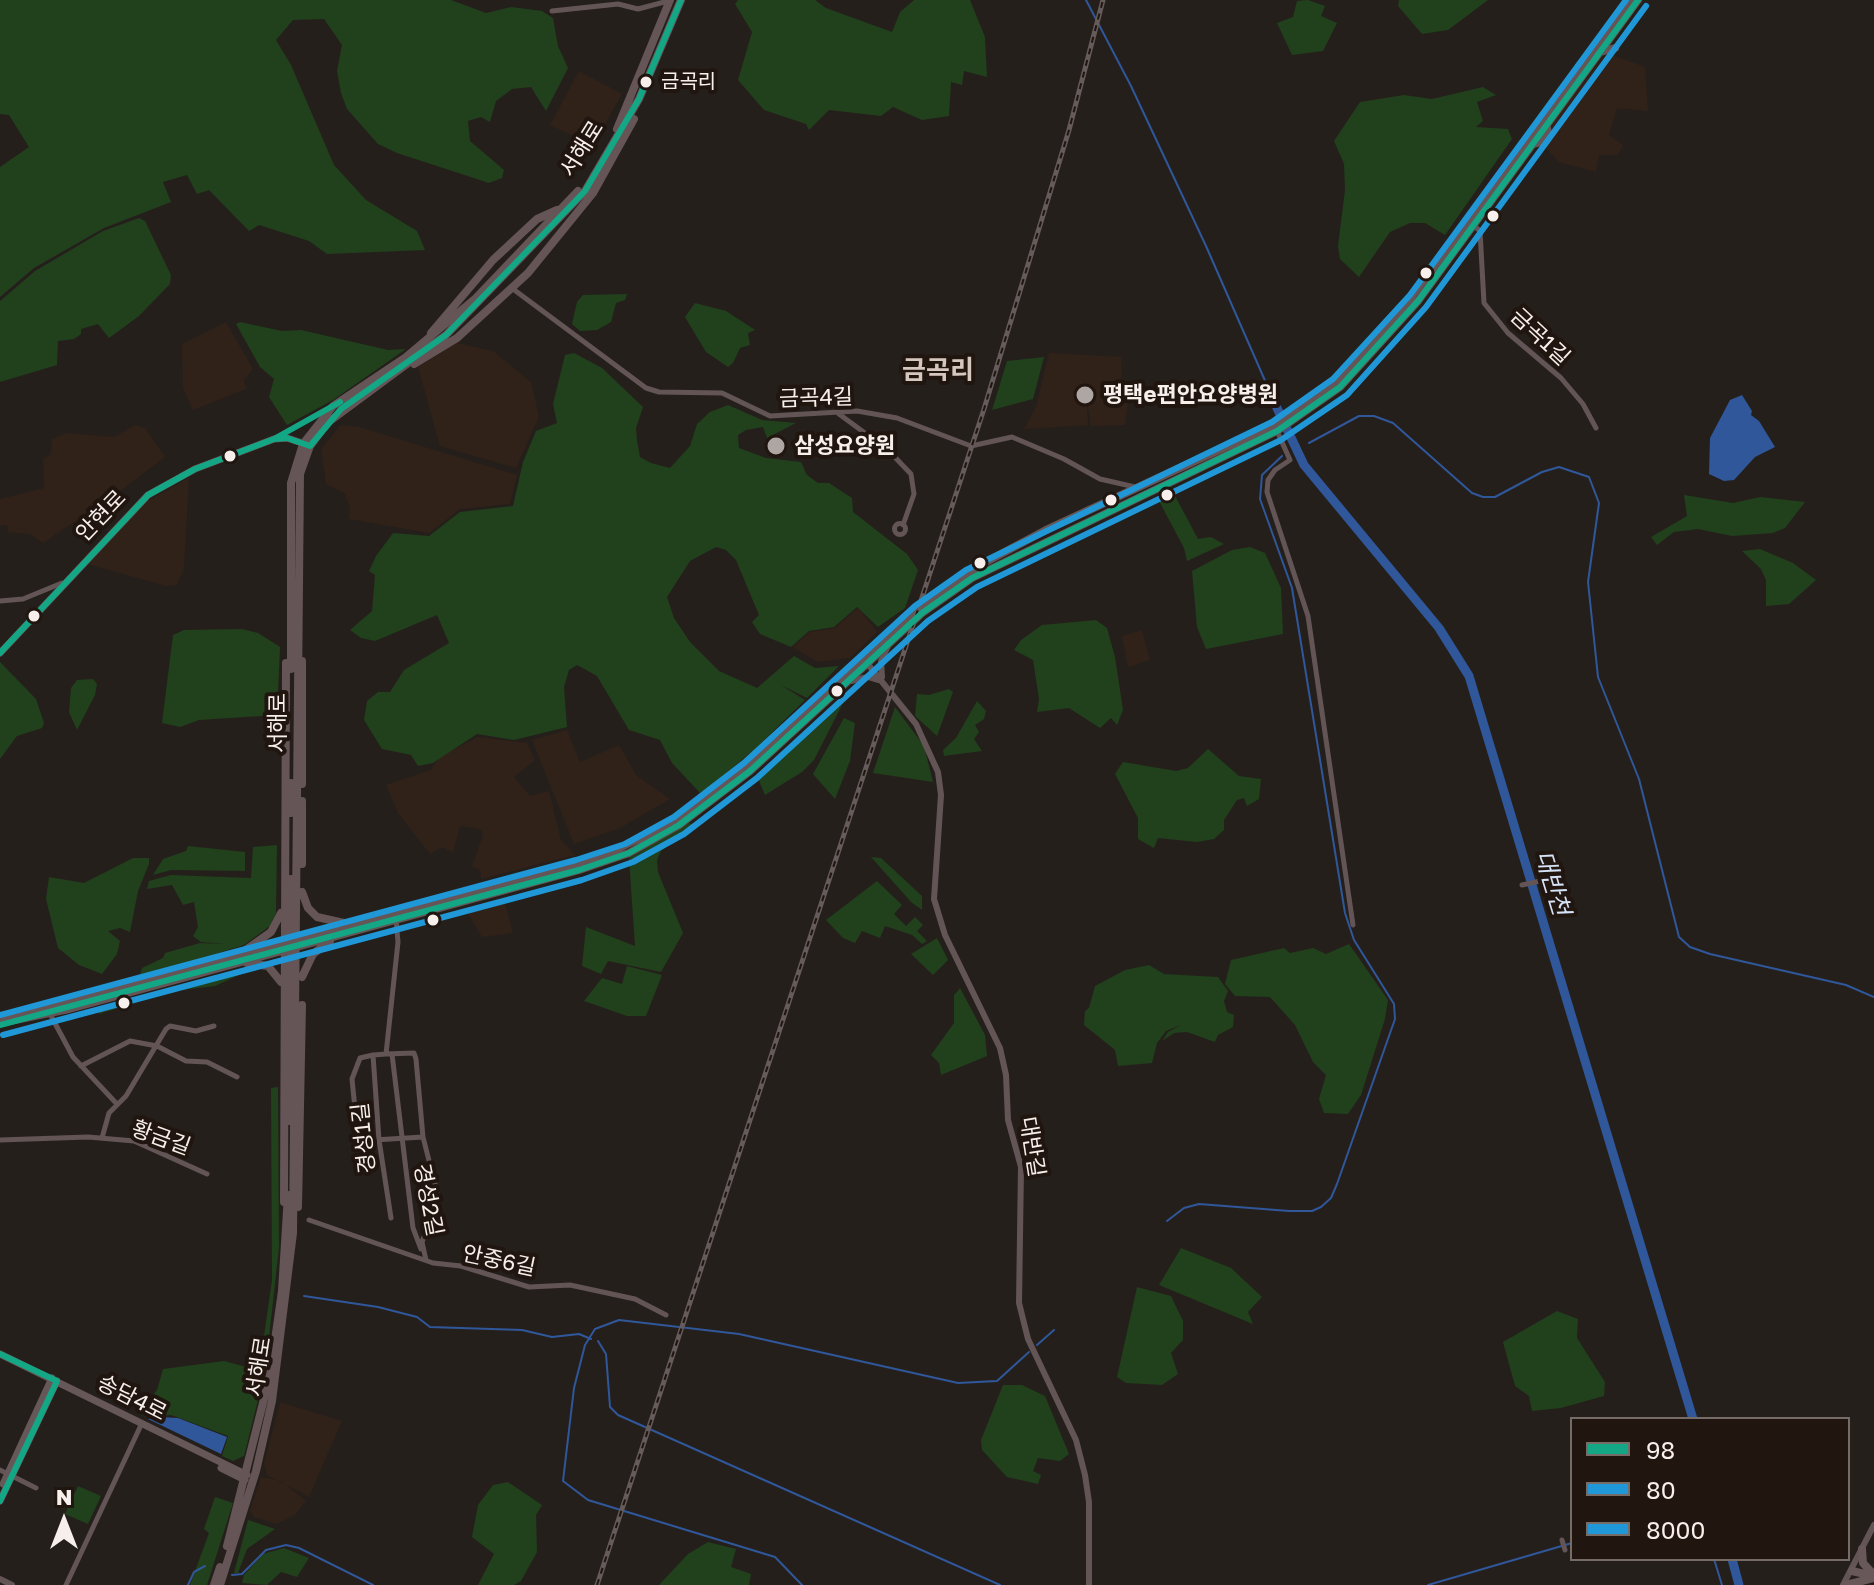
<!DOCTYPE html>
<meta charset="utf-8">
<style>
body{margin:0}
#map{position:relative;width:1874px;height:1585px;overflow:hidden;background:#251f1c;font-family:"Golos Text",sans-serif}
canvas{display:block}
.legend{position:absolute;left:1570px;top:1417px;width:280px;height:144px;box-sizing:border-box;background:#20150f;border:2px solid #766c67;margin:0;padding:10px 14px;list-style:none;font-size:24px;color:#f7efeb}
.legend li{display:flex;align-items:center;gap:16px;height:40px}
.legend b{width:40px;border:2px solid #766c67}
.north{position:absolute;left:24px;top:1481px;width:80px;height:80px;-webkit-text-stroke:6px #20150f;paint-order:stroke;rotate:0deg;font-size:22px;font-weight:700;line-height:32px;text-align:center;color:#f7efeb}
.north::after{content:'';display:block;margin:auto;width:28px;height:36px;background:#f7efeb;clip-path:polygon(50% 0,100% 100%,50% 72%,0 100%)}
</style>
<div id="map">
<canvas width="1874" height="1585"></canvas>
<ul class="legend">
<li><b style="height:10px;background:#13a785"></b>98</li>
<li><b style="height:10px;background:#2098d7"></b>80</li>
<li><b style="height:10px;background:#2098d7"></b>8000</li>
</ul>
<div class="north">N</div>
</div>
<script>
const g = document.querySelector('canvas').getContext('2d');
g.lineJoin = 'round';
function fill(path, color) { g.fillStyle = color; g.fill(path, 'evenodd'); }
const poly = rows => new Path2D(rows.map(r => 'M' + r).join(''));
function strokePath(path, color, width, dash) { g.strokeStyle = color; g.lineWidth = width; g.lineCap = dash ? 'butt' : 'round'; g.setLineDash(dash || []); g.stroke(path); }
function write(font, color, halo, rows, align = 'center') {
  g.font = font + ' "Golos Text","Noto Sans KR",sans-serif'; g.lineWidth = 8; g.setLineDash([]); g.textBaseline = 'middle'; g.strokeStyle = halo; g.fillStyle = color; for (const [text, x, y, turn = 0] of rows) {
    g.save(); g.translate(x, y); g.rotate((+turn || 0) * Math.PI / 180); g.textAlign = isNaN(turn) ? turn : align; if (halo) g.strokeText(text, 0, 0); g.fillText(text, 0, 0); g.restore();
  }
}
fill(poly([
 [1607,53,1645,67,1648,111,1617,108,1609,135,1624,146,1617,155,1599,155,1596,172,1559,162,1544,146,1544,132],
 [579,71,622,94,593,145,550,125],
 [226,322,253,369,244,380,246,389,193,410,183,388,182,344],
 [457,343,493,351,531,382,539,416,516,468,440,446,418,367],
 [1049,353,1121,357,1122,387,1130,389,1125,425,1091,426,1087,402,1088,425,1024,429,1036,407],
 [135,425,145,428,165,457,116,494,43,543,30,534,8,532,7,525,0,526,0,499,44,488,43,459,51,454,52,439,66,433,114,437],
 [341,425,359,427,517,475,510,504,460,509,429,533,349,519,350,507,344,493,326,484,321,449],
 [189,478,184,568,177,585,166,586,88,564,144,503],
 [858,608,877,632,850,658,817,662,793,647,810,632,835,628],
 [1142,630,1150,660,1128,667,1122,636],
 [567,730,580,762,619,745,636,775,670,799,620,828,574,844,532,740],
 [478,737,527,743,535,760,514,777,530,796,549,791,561,840,575,855,481,879,481,871,472,866,483,835,481,829,460,826,453,853,442,847,430,854,398,813,386,785,431,770,440,757],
 [505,903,513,933,482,937,467,912],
 [280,1402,342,1421,309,1497,267,1475,264,1464],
 [261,1477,281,1481,306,1501,295,1515,276,1524,254,1517,250,1511]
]), '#302219');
fill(poly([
 [0,0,451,0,486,13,511,7,542,11,553,18,558,46,568,68,546,111,531,87,512,89,496,101,490,122,481,117,468,121,470,141,504,170,502,178,489,183,397,153,378,144,347,109,341,93,337,71,342,45,324,19,293,20,276,40,291,65,334,165,366,200,417,231,425,250,327,254,309,241,259,225,249,231,209,190,197,194,187,175,163,182,171,202,104,228,34,268,0,297,0,167,29,147,9,115,0,114],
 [738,0,815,0,826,8,892,32,900,12,914,0,970,0,985,37,987,77,964,71,962,85,951,82,949,116,922,120,893,107,881,116,829,110,809,130,806,124,764,110,738,80,752,32,735,4],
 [1308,0,1325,6,1321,16,1337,23,1323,51,1292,55,1277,23,1293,17,1297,1],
 [1399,0,1488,0,1448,30,1422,34,1398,6],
 [1483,87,1496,95,1477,102,1483,121,1476,127,1508,129,1512,139,1445,235,1425,223,1410,223,1390,232,1359,277,1340,259,1338,246,1345,190,1344,164,1334,141,1360,102,1404,95,1432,99],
 [139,218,145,221,171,275,170,284,139,316,109,338,98,324,81,329,81,334,74,339,58,341,57,365,0,382,0,301,35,271,103,231],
 [627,294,625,300,616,303,611,322,597,330,580,331,572,324,577,302,583,295],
 [695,303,726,311,755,330,748,333,750,345,740,348,733,363,728,367,706,352,685,317],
 [240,322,282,331,301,330,388,350,406,349,333,400,287,425,269,397,274,379,260,367,236,324],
 [574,353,602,368,643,407,636,428,637,440,640,457,651,463,670,468,690,446,697,424,710,412,728,405,762,420,796,423,767,438,763,427,746,430,738,435,739,448,766,458,801,462,807,475,818,483,829,483,852,498,853,512,907,554,918,570,905,608,878,627,857,607,834,627,809,631,791,647,760,634,752,622,759,615,736,560,726,550,716,547,690,561,667,597,674,618,690,642,719,671,757,688,794,656,815,668,839,666,807,698,781,685,805,700,755,749,701,794,672,763,660,740,629,730,597,676,577,665,569,670,564,687,567,727,514,740,477,734,433,763,418,766,411,755,382,749,364,720,367,701,378,692,390,692,404,670,449,643,437,615,375,641,361,638,350,630,372,611,375,575,369,571,376,556,393,533,429,536,460,512,513,506,523,462,536,431,557,423,553,404,565,355],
 [1044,357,1033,399,992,410,1007,361],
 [1173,492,1198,539,1211,537,1224,544,1187,561,1184,548,1158,499],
 [1684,495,1733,503,1760,497,1805,502,1785,528,1773,533,1732,536,1698,529,1674,532,1657,545,1651,537,1687,516],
 [1250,547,1265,553,1281,588,1283,634,1206,649,1197,627,1192,571,1232,550],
 [1760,549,1793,563,1816,580,1789,604,1766,606,1766,580,1761,569,1742,551],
 [1096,620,1107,628,1115,657,1123,710,1117,725,1111,718,1100,728,1069,708,1037,712,1039,699,1033,660,1014,650,1021,640,1042,625],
 [242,629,258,633,280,647,277,715,199,720,180,727,162,723,173,635,184,630],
 [0,662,36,699,44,723,42,728,17,736,0,759],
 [93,679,97,684,95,695,77,730,69,712,71,688,77,680],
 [949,689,953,692,937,736,915,716,917,694,929,695],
 [842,697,845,699,814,760,802,772,765,795,757,776],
 [977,701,986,711,984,719,975,725,979,732,974,739,982,751,944,756,943,750,956,738],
 [895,707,924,746,933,782,873,773],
 [844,718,855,723,850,761,835,799,813,774],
 [1208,749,1239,776,1261,779,1259,799,1247,806,1244,798,1237,800,1224,820,1224,830,1214,839,1197,842,1158,838,1154,848,1138,839,1138,818,1115,774,1123,762,1176,771,1188,768],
 [689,823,694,825,661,851,657,860,658,872,683,933,661,972,608,961,601,974,582,966,586,927,635,946,629,858],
 [277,845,276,913,270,926,244,945,139,978,142,968,163,958,165,953,200,943,225,944,201,942,193,936,198,927,194,902,183,905,172,885,147,889,149,881,171,875,251,878,253,847],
 [188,846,245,852,245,871,171,870,153,875,163,859,186,851],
 [871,857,881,858,922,896,922,910,911,902],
 [133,858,149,858,149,864,138,891,130,932,120,928,108,931,120,941,117,954,102,974,79,965,58,948,46,899,49,877,84,883],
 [877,881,902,905,894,914,906,926,915,917,923,925,917,931,927,941,922,944,912,935,885,926,880,938,862,931,855,943,843,938,826,920],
 [937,938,948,960,933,975,911,954],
 [1349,944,1388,1000,1385,1019,1361,1095,1348,1114,1324,1113,1319,1099,1326,1075,1313,1062,1295,1025,1270,997,1235,996,1225,984,1231,960,1284,948,1290,953,1313,948,1326,954],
 [1149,965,1164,974,1218,977,1228,991,1224,1001,1227,1012,1234,1015,1233,1027,1218,1035,1215,1042,1187,1032,1174,1033,1162,1041,1168,1032,1181,1025,1166,1031,1157,1043,1152,1063,1118,1066,1115,1050,1084,1025,1085,1011,1089,1008,1095,986,1125,970],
 [627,966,662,975,646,1016,627,1016,584,1001,602,978,622,984],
 [257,967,215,986,173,991,99,1014,99,1007,212,976],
 [960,988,985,1035,987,1056,941,1075,939,1063,931,1055,954,1023,954,995],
 [278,1087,279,1247,266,1365,260,1364,272,1280,271,1088],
 [1181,1248,1231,1268,1262,1297,1248,1312,1253,1324,1159,1285],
 [1137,1287,1171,1296,1183,1321,1183,1340,1171,1353,1178,1374,1162,1385,1126,1383,1117,1377],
 [1557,1311,1578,1319,1577,1338,1605,1382,1604,1396,1561,1408,1532,1411,1529,1396,1515,1386,1503,1342],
 [224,1361,265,1372,244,1456,233,1461,222,1456,228,1436,171,1415,146,1417,139,1414,157,1390,163,1369],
 [1003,1385,1022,1385,1045,1396,1069,1454,1060,1461,1038,1458,1033,1471,1041,1475,1038,1484,1007,1477,982,1450,981,1440],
 [508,1482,542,1505,536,1515,537,1552,521,1581,514,1585,478,1585,494,1554,472,1537,478,1505,493,1485],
 [78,1486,101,1496,88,1524,65,1514],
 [215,1497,233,1503,207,1585,190,1585,209,1533,204,1529],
 [248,1520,275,1529,247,1549,238,1573,234,1573],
 [708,1542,736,1549,731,1567,751,1574,749,1585,659,1585,688,1554],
 [284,1548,309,1558,297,1577,281,1572,267,1585,242,1583,244,1575,263,1554]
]), '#21401c');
fill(poly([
 [1742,395,1752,411,1751,415,1759,421,1775,447,1755,457,1734,480,1724,481,1709,474,1710,438,1730,400],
 [160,1417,178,1418,227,1437,221,1454,148,1419]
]), '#2f579a');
strokePath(poly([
 [1086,0,1131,86,1206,246,1277,408],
 [1309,443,1359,416,1374,416,1393,423,1472,493,1483,497,1495,497,1542,472,1559,467,1589,477,1599,503,1588,582,1598,677,1639,779,1679,937,1690,947,1710,954,1846,985,1874,997],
 [1167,1221,1184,1208,1199,1204,1289,1211,1312,1211,1321,1207,1331,1198,1337,1184,1395,1019,1394,1004,1354,940,1345,913,1292,588,1260,499,1262,475,1282,456],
 [304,1296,378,1307,417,1317,430,1327,522,1330,552,1337,579,1334,591,1339],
 [598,1341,606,1354,610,1407,618,1415,1000,1585],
 [1037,1345,1054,1330],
 [1714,1559,1722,1585],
 [232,1575,242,1574,266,1550,286,1545,299,1548,373,1585],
 [188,1585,194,1572,205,1566],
 [802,1585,775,1557,588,1500,563,1481,574,1388,585,1345,595,1329,619,1320,739,1334,958,1383,997,1381,1029,1352],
 [1428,1585,1572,1543]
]), '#2f579a', 2);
strokePath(poly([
 [1277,408,1304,465,1439,628,1469,676,1693,1419],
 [1732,1559,1739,1585]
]), '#2f579a', 9);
strokePath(poly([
 [552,11,618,4,638,9,668,1],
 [1473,225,1480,231,1484,303,1508,333,1561,378,1583,404,1596,428],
 [513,289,646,388,659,392,722,393,770,416,857,411,897,418,971,446,1012,437,1064,459,1100,479,1135,487],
 [839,414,888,450,911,474,914,494,903,525],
 [1277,431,1290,460,1275,470,1268,480,1267,492,1308,616,1353,925],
 '894.5 529a5.5 5.5 0 1 1 11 0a5.5 5.5 0 1 1-11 0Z',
 [0,601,23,599,62,583],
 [1522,885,1540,881],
 [50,1014,73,1057,116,1103],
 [386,1054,414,1053,416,1059,423,1137,437,1192,437,1204,422,1242,426,1260],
 [392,1054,413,1228,421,1249],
 [81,1066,130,1041,157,1046,186,1061,207,1062,237,1077],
 [102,1138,109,1113,126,1096,166,1029,170,1026,196,1031,214,1026],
 [0,1140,88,1137,134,1141,207,1174],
 [358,1141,423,1137],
 [359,1149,352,1079,360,1058,373,1055],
 [391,1218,379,1140,373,1055,386,1054,398,942,396,919],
 [309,1220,433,1263,461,1266,529,1287,570,1285,635,1299,666,1315],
 [0,1470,36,1488],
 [1562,1540,1565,1550],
 [66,1585,142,1423]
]), '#635556', 5);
strokePath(poly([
 [866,662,916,724,938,772,941,795,934,899,945,935,1000,1048,1006,1075,1008,1120,1021,1167,1019,1303,1028,1339,1076,1440,1085,1475,1089,1502,1089,1585],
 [882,677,881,661,888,646],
 [851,681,868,677,878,680],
 [0,1579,12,1585],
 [1843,1585,1874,1525]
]), '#635556', 6);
strokePath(poly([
 [0,653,148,495,195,469,274,439,287,438,308,445],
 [0,1354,247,1475],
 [221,1468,245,1480],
 [3,1484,52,1378],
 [0,1501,57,1381]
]), '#665758', 7);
strokePath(poly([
 [1597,53,1615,48],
 [617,129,670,0],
 [1530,145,1541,142,1548,133,1546,123],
 [431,333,493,260,537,219,557,210],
 [414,364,457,338,528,273,593,193,634,119],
 [302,661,302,784],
 [291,669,291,483,303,444,333,406,406,357,476,298,578,191],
 [291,783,291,813],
 [302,864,302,801],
 [302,892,308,908,317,917,344,923],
 [247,949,271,932,281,913],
 [247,963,268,966,281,982],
 [302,977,313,954,330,941],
 [0,1016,68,1002,569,866,607,854,675,821,761,753,909,614,969,571,1046,530,1279,422,1340,377,1389,327,1629,0],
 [0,1023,69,1009,579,870,629,853,679,825,750,771,922,613,972,578,1277,431,1340,387,1418,301,1638,0],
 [289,1121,291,879],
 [284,1202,286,663],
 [298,1207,302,1005],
 [227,1546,270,1375,282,1291,288,1195],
 [214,1585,220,1567],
 [220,1585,256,1471,272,1401,293,1233,300,474,310,446,327,423,446,335,585,191,639,99,681,0]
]), '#655556', 8);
strokePath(poly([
 [1862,1549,1863,1563,1874,1575],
 [1852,1571,1869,1575],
 [1846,1585,1874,1578]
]), '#685859', 8);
const rail = poly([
 [597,1585,984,409,1069,130,1103,0]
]);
strokePath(rail, '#645b5a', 5);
strokePath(rail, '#20150f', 2, [6]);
strokePath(poly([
 [0,1025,579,870,629,853,679,825,750,771,922,613,972,578,1277,431,1340,387,1418,301,1638,0]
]), '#13a785', 6);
strokePath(poly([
 [3,1035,582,880,633,862,684,834,757,778,928,621,977,587,1281,440,1347,395,1426,307,1646,6]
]), '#2098d7', 6);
strokePath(poly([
 [0,1015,576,860,625,844,674,817,744,763,915,606,966,570,1272,422,1333,379,1410,295,1626,0]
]), '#2098d7', 6);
strokePath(poly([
 [274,439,340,402],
 [0,653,148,495,195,469,274,439,287,438,310,446,341,409,446,335,585,191,639,99,681,0],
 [0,1354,57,1381,0,1501]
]), '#13a785', 6);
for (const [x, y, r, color] of [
 [646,82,7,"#f7efeb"],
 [1493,216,7,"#f7efeb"],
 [1426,273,7,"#f7efeb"],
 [1085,395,10,"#aea6a3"],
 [776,446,10,"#aea6a3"],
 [230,456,7,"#f7efeb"],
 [1167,495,7,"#f7efeb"],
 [1111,500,7,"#f7efeb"],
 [980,563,7,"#f7efeb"],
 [34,616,7,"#f7efeb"],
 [837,691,7,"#f7efeb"],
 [433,920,7,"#f7efeb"],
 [124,1003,7,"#f7efeb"]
]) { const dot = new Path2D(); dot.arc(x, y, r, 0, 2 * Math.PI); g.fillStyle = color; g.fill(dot); strokePath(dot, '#20150f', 3); }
write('20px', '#f7efeb', '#20150f', [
 ["금곡리",661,82]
], 'left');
write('22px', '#f7efeb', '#20150f', [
 ["서해로",582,149,-58],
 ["금곡1길",1540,337,43],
 ["금곡4길",816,398,-2],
 ["안현로",101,516,-46],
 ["서해로",278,723,-90],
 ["황금길",161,1138,20],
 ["경성1길",364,1138,-96],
 ["대반길",1032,1147,81],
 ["경성2길",428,1200,79],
 ["안중6길",499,1261,12],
 ["서해로",259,1367,-81],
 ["송담4로",132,1398,27]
]);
write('bold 22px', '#f7efeb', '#20150f', [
 ["평택e편안요양병원",1103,395],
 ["삼성요양원",794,446]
], 'left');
write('italic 24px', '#d5e2f7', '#20150f', [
 ["대반천",1552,883,73]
]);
write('bold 26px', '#d5c6be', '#20150f', [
 ["금곡리",938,371]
]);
</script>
